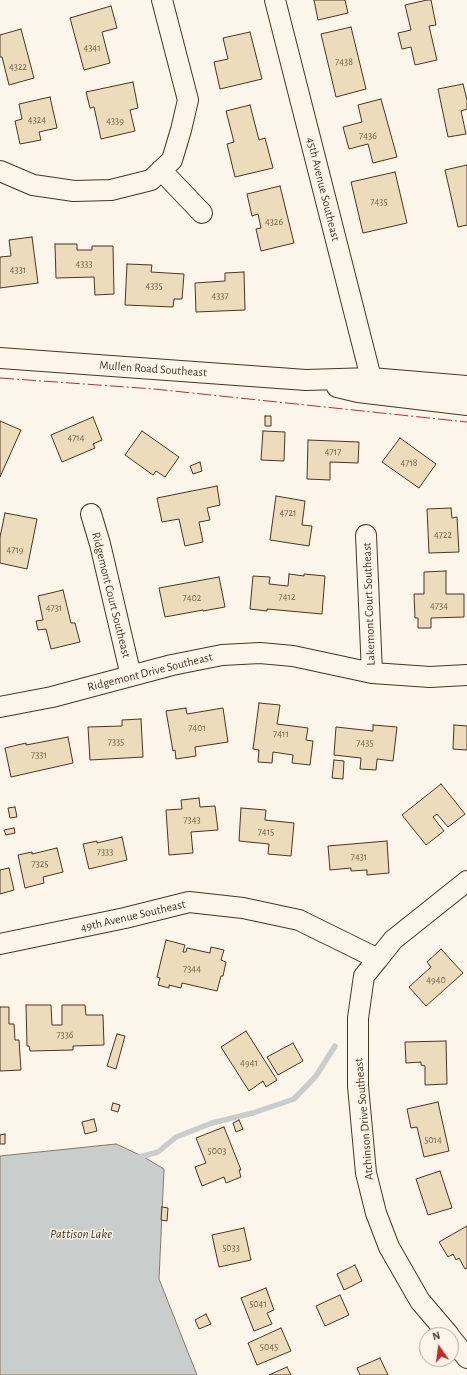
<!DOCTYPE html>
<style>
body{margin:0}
#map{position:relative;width:467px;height:1375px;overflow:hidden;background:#fbf6e9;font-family:"Alegreya Sans",sans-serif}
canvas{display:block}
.north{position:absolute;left:419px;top:1327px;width:40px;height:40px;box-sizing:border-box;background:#fbf6e9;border:1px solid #b4a999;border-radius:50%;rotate:346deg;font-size:11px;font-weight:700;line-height:16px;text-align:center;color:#4a3520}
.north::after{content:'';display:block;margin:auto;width:14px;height:18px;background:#c62828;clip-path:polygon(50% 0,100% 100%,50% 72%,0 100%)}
</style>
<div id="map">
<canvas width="467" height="1375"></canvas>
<div class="north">N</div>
</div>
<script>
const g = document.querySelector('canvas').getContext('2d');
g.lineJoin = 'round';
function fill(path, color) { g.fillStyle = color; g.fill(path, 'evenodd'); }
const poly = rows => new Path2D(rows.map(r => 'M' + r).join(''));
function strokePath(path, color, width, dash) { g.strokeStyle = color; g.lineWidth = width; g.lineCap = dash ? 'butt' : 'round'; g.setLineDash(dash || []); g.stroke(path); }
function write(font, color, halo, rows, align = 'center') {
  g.font = font + ' "Alegreya Sans",sans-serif'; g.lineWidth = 3; g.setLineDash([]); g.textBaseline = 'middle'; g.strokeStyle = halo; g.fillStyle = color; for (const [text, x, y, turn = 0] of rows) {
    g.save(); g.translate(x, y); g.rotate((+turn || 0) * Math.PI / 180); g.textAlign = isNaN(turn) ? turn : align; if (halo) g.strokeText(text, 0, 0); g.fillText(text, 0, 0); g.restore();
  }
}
const water = poly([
 [116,1144,142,1156,164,1169,159,1279,197,1375,0,1375,0,1156,116,1144]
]);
fill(water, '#c9cecd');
strokePath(water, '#887966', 1);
strokePath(poly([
 [136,1158,158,1152,176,1137,212,1123,253,1113,294,1099,316,1076,335,1046]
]), '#c9cecd', 5.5);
const building = poly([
 [314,0,345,0,348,13,318,20,314,0],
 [427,0,431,0,436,25,429,26,437,60,415,65,411,47,402,49,398,33,411,30,405,5,427,0],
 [111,6,117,28,102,32,110,63,84,70,70,18,111,6],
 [351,27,366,89,336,97,321,34,351,27],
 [21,29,34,78,9,85,2,57,0,57,0,35,21,29],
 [250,32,262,79,220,89,214,62,228,59,223,38,250,32],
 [133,82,138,108,130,110,135,131,101,139,94,107,90,108,86,92,133,82],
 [463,84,467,100,467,109,461,111,466,134,448,137,438,89,463,84],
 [50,97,57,128,39,132,41,140,20,144,15,121,22,119,19,104,50,97],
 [381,99,397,157,373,163,368,144,349,149,343,127,362,122,358,105,381,99],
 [250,105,259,140,265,138,273,168,235,177,227,144,234,142,226,111,250,105],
 [467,165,467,225,458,227,445,170,467,165],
 [395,172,407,223,363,233,351,182,395,172],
 [280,186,294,243,261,251,256,229,261,228,258,214,252,216,247,194,280,186],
 [32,237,38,283,0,288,0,257,11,256,9,240,32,237],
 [55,244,77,244,77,250,92,250,92,246,113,246,114,294,95,295,94,277,56,278,55,244],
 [127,264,152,265,151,272,184,274,182,299,174,299,173,307,125,305,127,264],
 [244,272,245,310,196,312,195,283,225,281,225,273,244,272],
 [265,416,271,416,271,426,265,426,265,416],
 [93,417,102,440,93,444,95,448,62,462,51,435,93,417],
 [0,421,21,430,0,477,0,421],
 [142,431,179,457,165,477,156,471,153,475,125,455,142,431],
 [263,431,285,432,284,461,261,460,263,431],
 [400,438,436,464,419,488,382,462,400,438],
 [308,440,359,442,358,463,330,462,330,480,307,479,308,440],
 [200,462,202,471,193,474,190,466,200,462],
 [217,486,220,505,207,508,210,520,199,522,203,542,185,546,179,519,162,522,157,498,217,486],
 [276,496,305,501,302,525,312,526,309,546,270,540,276,496],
 [451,508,452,518,457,517,459,552,429,553,427,509,451,508],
 [5,513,37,519,27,569,0,563,0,537,5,513],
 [446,571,446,594,464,594,464,617,431,618,431,628,418,628,418,618,415,618,414,594,424,594,424,572,446,571],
 [289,574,304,576,304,574,325,576,322,614,267,609,267,611,250,609,253,576,270,577,269,584,288,586,289,574],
 [219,577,225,607,203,611,203,610,165,617,159,588,219,577],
 [63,590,71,623,75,623,80,642,51,649,46,629,38,630,36,621,43,620,38,596,63,590],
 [259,703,280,705,277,724,308,728,306,740,313,741,310,765,292,763,293,755,273,752,272,763,258,762,259,750,253,749,259,703],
 [186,708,187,714,223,708,228,742,195,747,196,756,176,759,175,750,173,751,166,711,186,708],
 [141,719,143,757,90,760,88,727,122,726,122,720,141,719],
 [373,725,397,727,393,761,377,759,376,770,360,769,361,758,334,755,336,727,373,731,373,725],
 [454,725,467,726,467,750,453,749,454,725],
 [68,737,73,763,11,777,5,748,26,743,26,745,68,737],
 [334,760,344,761,343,779,332,778,334,760],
 [441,784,465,814,448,827,437,814,433,817,444,831,426,845,402,815,441,784],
 [199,798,200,807,215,806,218,830,191,832,193,853,169,855,166,810,182,809,181,800,199,798],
 [15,807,17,817,10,818,8,808,15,807],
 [241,808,266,810,265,820,294,823,291,856,268,854,269,844,239,841,241,808],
 [14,828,15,833,6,835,4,830,14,828],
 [122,837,127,860,89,869,83,844,97,841,97,843,122,837],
 [387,841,389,873,367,875,367,870,351,871,351,868,330,870,328,846,387,841],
 [57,848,63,872,43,877,44,883,25,888,18,855,32,852,32,854,57,848],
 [9,868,14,890,0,894,0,870,9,868],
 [166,940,185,945,183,952,186,952,187,948,210,953,211,947,224,950,221,960,226,962,223,976,221,976,217,991,182,983,181,988,169,985,169,988,158,985,160,978,157,977,166,940],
 [441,949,463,973,426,1006,409,987,431,967,427,962,441,949],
 [26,1005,51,1005,52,1025,62,1025,62,1005,85,1005,86,1015,103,1015,104,1045,73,1046,73,1050,30,1051,29,1046,27,1046,26,1005],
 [0,1007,9,1007,9,1024,14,1024,15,1040,19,1040,21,1070,0,1071,0,1007],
 [246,1031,277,1080,266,1087,263,1081,249,1091,221,1047,246,1031],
 [117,1034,125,1036,116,1069,107,1066,117,1034],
 [446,1041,447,1084,425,1085,425,1066,421,1065,421,1062,406,1063,405,1042,446,1041],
 [293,1043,303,1061,278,1075,267,1057,293,1043],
 [438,1102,449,1151,424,1157,417,1127,411,1128,407,1109,438,1102],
 [113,1103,120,1105,118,1112,111,1110,113,1103],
 [94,1119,97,1131,85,1134,82,1122,94,1119],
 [239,1120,243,1129,236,1132,233,1123,239,1120],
 [224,1127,241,1170,239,1170,241,1177,226,1183,224,1177,202,1186,195,1167,206,1163,196,1138,224,1127],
 [5,1134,5,1144,0,1144,0,1135,5,1134],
 [440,1171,452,1208,428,1215,416,1179,440,1171],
 [162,1207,168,1208,167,1221,161,1220,162,1207],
 [467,1226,467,1268,465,1269,459,1258,456,1260,453,1254,448,1257,439,1242,467,1226],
 [244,1228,251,1260,219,1267,212,1235,244,1228],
 [355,1265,362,1281,344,1290,337,1274,355,1265],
 [266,1288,274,1310,267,1313,272,1324,254,1331,241,1298,266,1288],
 [340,1295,349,1315,325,1326,316,1306,340,1295],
 [206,1314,211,1324,199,1329,195,1320,206,1314],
 [281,1328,291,1351,257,1365,248,1343,281,1328],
 [380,1358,388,1375,360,1375,357,1368,380,1358],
 [287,1367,291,1375,269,1375,287,1367]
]);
fill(building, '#ecdcbc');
strokePath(building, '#4a3520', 1);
const minor = poly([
 [275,0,371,378],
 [161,170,202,213],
 [0,171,33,185,74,191,111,190,151,180,172,160,181,130,188,100,162,0],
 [0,358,306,380,371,378,467,386],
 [337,387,358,392,467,405],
 [91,514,100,544,131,676],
 [366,535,372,673],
 [0,707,52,697,172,665,222,655,260,653,293,656,372,673,430,677,467,675],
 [0,944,125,918,189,902,243,908,299,920,378,959,393,940,467,881],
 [378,959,364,976,358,1018,358,1086,366,1173,376,1213,389,1247,420,1301,449,1335],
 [451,1338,467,1358]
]);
strokePath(minor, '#4a3520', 22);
strokePath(minor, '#fbf6e9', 20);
strokePath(poly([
 [0,378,154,389,467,422]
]), '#c62828', 1, [14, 3, 2, 3]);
write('10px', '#725f47', null, [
 ["4341",92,48],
 ["7438",344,62],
 ["4322",18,67],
 ["4324",37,120],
 ["4339",115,121],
 ["7436",368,136],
 ["7435",379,202],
 ["4326",274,222],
 ["4333",84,264],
 ["4331",18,270],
 ["4335",154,286],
 ["4337",220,296],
 ["4714",76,438],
 ["4717",333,452],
 ["4718",409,463],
 ["4721",288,513],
 ["4722",443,535],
 ["4719",15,550],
 ["7412",287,597],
 ["7402",192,598],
 ["4734",439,606],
 ["4731",54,608],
 ["7401",197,728],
 ["7411",281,734],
 ["7335",116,742],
 ["7435",365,743],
 ["7331",39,755],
 ["7343",192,820],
 ["7415",266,832],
 ["7333",105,852],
 ["7431",359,857],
 ["7325",40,864],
 ["7344",192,969],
 ["4940",436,980],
 ["7336",65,1035],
 ["4941",249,1063],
 ["5014",433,1140],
 ["5003",217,1151],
 ["5033",231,1248],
 ["5041",258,1304],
 ["5045",269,1347]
]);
write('12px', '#4a3520', '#fbf6e9', [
 ["45th Avenue Southeast",323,189,76],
 ["Mullen Road Southeast",153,369,4],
 ["Ridgemont Court Southeast",111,595,76],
 ["Lakemont Court Southeast",369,604,-92],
 ["Ridgemont Drive Southeast",150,672,-14],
 ["49th Avenue Southeast",133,916,-13],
 ["Atchinson Drive Southeast",364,1119,-95]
]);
write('italic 13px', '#4a3520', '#fbf6e9', [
 ["Pattison Lake",81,1234]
]);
</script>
